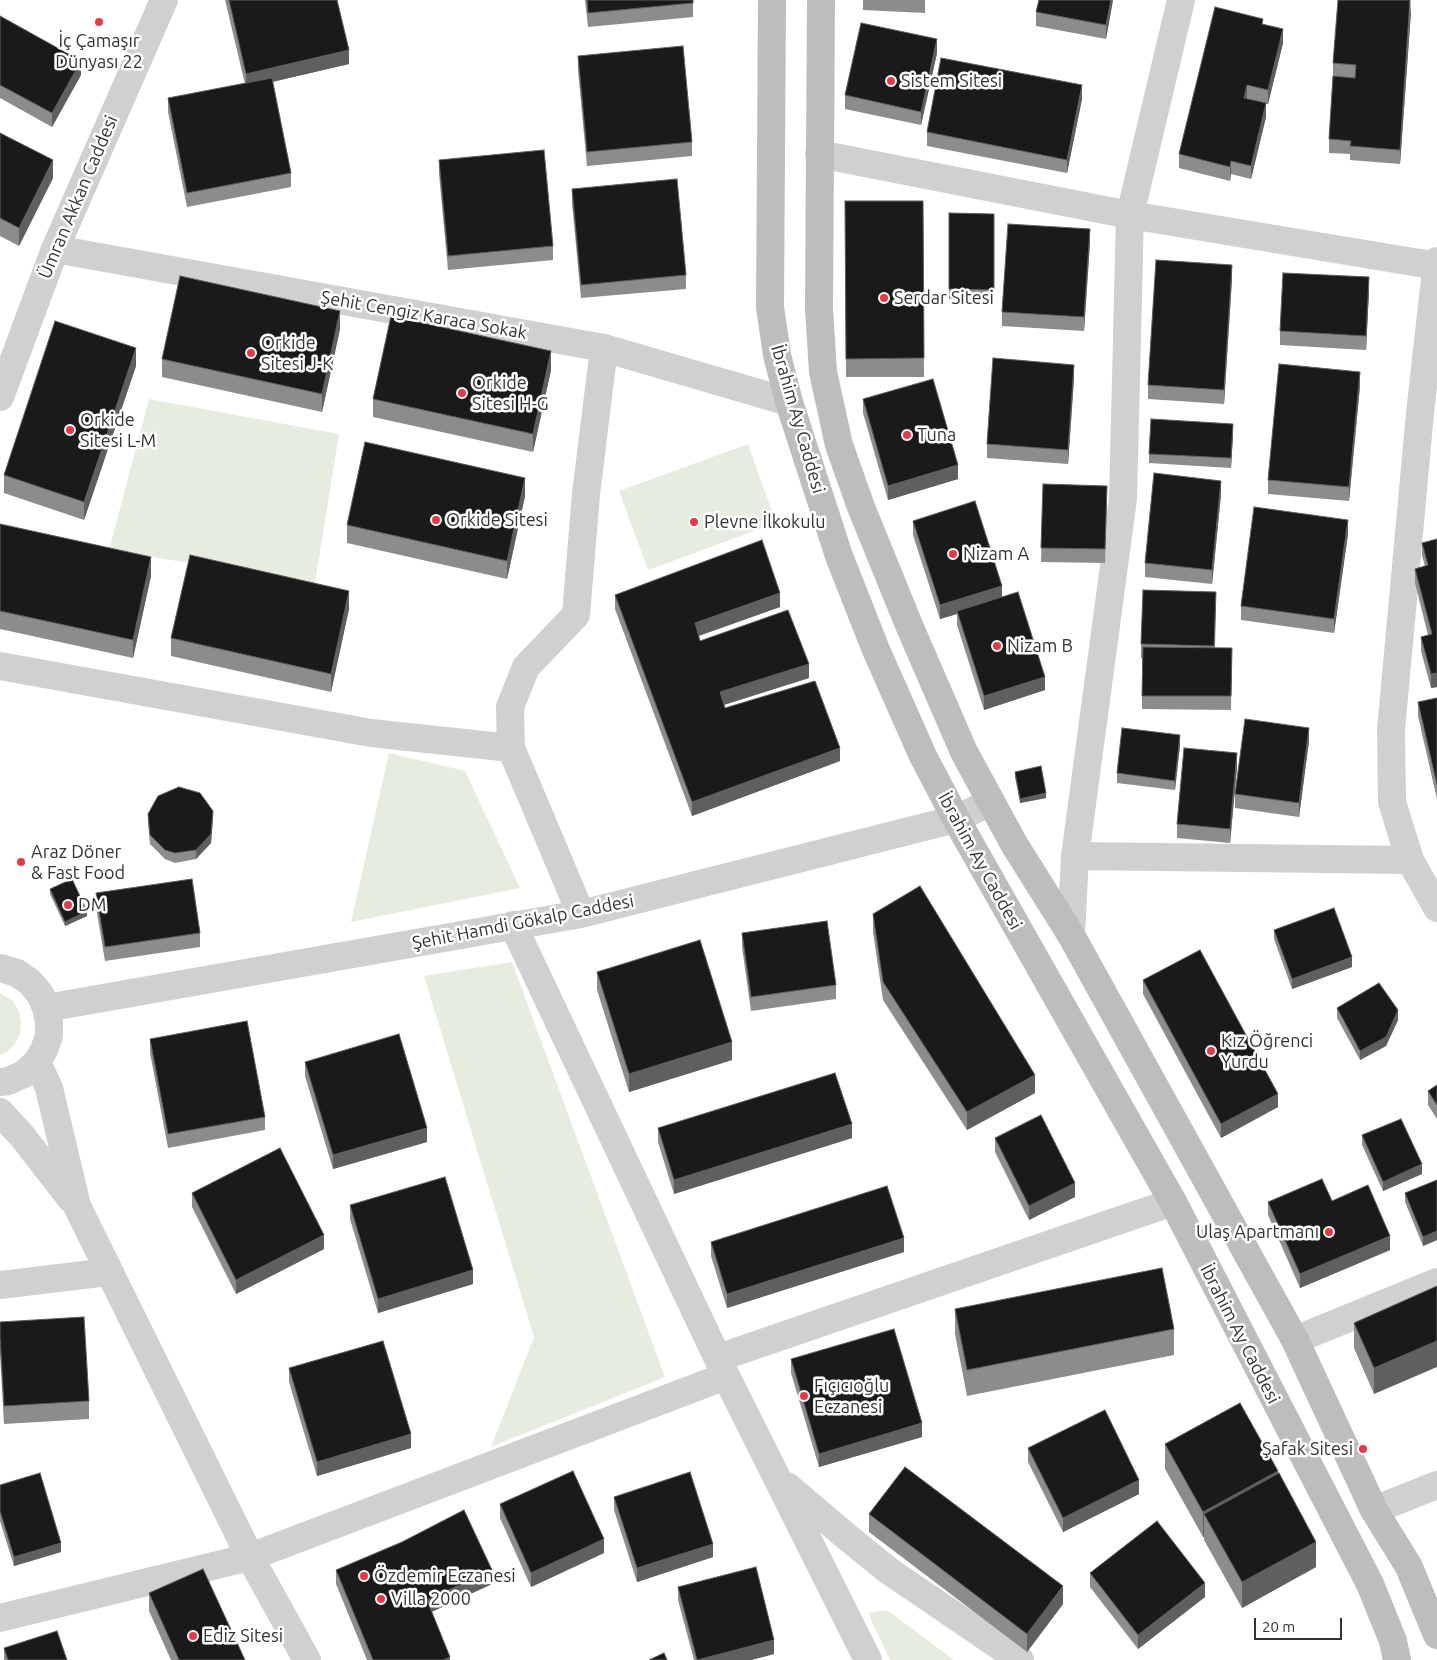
<!DOCTYPE html>
<meta charset="utf-8">
<style>
body{margin:0}
#map{position:relative;width:1437px;height:1660px;overflow:hidden;background:#fff;font-family:Ubuntu,sans-serif}
canvas{display:block}
.scale{position:absolute;left:1254px;top:1618px;width:88px;height:22px;box-sizing:border-box;border:2px solid #333;border-top:0;padding-left:6px;font-size:15px;line-height:18px;white-space:nowrap;color:#333;-webkit-text-stroke:4px #fff;paint-order:stroke}
</style>
<div id="map">
<canvas width="1437" height="1660"></canvas>
<div class="scale">20 m</div>
</div>
<script>
const g = document.querySelector('canvas').getContext('2d');
g.lineJoin = 'round';
function fill(path, color) { g.fillStyle = color; g.fill(path, 'evenodd'); }
const poly = rows => new Path2D(rows.map(r => 'M' + r).join(''));
function strokePath(path, color, width, dash) { g.strokeStyle = color; g.lineWidth = width; g.lineCap = dash ? 'butt' : 'round'; g.setLineDash(dash || []); g.stroke(path); }
function write(font, color, halo, rows, align = 'center') {
  g.font = font + ' Ubuntu,sans-serif'; g.lineWidth = 5; g.setLineDash([]); g.textBaseline = 'middle'; g.strokeStyle = halo; g.fillStyle = color; for (const [text, x, y, turn = 0] of rows) {
    g.save(); g.translate(x, y); g.rotate((+turn || 0) * Math.PI / 180); g.textAlign = isNaN(turn) ? turn : align; if (halo) g.strokeText(text, 0, 0); g.fillText(text, 0, 0); g.restore();
  }
}
fill(poly([
 [149,399,339,434,315,583,109,550],
 [748,444,776,523,648,570,619,491],
 [389,753,465,771,520,888,351,922],
 [512,962,665,1377,491,1447,534,1337,424,976],
 [0,993,13,1001,19,1011,21,1023,20,1034,15,1044,7,1052,0,1055],
 [887,1610,954,1660,890,1660,868,1613]
]), '#e6ecdf');
strokePath(poly([
 [819,154,1130,215,1437,266],
 [55,249,604,348,789,402],
 [1437,261,1420,413,1391,730,1392,802,1410,860,1437,908],
 [0,397,55,249,164,0],
 [0,666,371,733,511,748],
 [1075,856,1410,860],
 [581,914,511,748,510,707,526,667,576,615,586,494,604,348],
 [513,925,726,1376,868,1660],
 [1071,935,1075,856,1123,499,1130,215,1181,0],
 [0,968,17,973,30,982,40,994,46,1008,49,1022,49,1036,44,1050,37,1062,24,1074,8,1081,0,1082],
 [46,1008,581,914,956,819,991,802],
 [37,1062,49,1088,77,1206,250,1557,307,1660],
 [0,1112,22,1136,71,1199],
 [0,1285,108,1272],
 [1295,1340,1437,1282],
 [718,1358,1173,1202],
 [787,1486,847,1537,889,1571,1020,1660],
 [1374,1510,1437,1485],
 [0,1618,250,1557,726,1376]
]), '#d0d0d0', 28);
strokePath(poly([
 [772,0,770,307,777,355,789,402,839,556,876,650,923,756,956,819,1173,1202,1370,1584,1393,1641,1397,1660],
 [821,0,819,309,823,372,839,445,861,507,909,625,964,752,1014,844,1071,935,1295,1340,1374,1510,1409,1567,1437,1635]
]), '#bdbdbd', 28);
fill(poly([
 [225,0,337,0,349,64,272,82,291,173,291,187,187,207,168,112,168,98,245,84],
 [585,0,693,0,693,17,588,27],
 [863,0,925,0,925,13,863,10],
 [1039,0,1113,0,1106,39,1036,26,1036,12],
 [1411,12,1400,164,1350,160,1350,154,1329,153,1329,139,1333,76,1333,63],
 [0,16,81,75,52,127,0,98],
 [1263,25,1283,43,1268,104,1266,104,1266,117,1251,179,1231,174,1230,181,1179,168,1179,154],
 [937,53,921,125,845,109,845,95],
 [578,56,692,142,692,156,587,166,578,70],
 [1082,99,1067,173,927,146,927,132],
 [0,133,53,178,19,246,0,236],
 [439,160,553,246,553,260,448,270,439,174],
 [572,189,686,275,686,289,581,298,572,203],
 [845,201,923,201,924,377,846,377],
 [949,213,994,214,994,299,949,299],
 [1090,243,1084,331,1002,326,1002,312],
 [1232,279,1224,404,1148,399,1148,385],
 [1369,291,1366,350,1280,345,1280,331],
 [340,329,322,412,162,377,162,359],
 [136,366,84,520,4,493,4,475],
 [551,370,533,452,373,417,373,399],
 [1074,379,1068,464,987,458,987,444],
 [1360,386,1349,501,1268,494,1268,480],
 [863,399,958,479,888,500,863,413],
 [1233,434,1231,468,1149,463,1149,454],
 [1043,484,1107,500,1105,563,1041,562],
 [1221,495,1212,584,1145,577,1145,563],
 [525,496,507,579,347,543,347,525],
 [913,521,1002,597,1045,690,984,710,957,625,957,614,940,619,913,535],
 [0,524,151,576,133,658,0,629],
 [1348,534,1334,633,1241,620,1241,606],
 [1437,539,1437,687,1431,688,1421,651,1421,637,1428,635,1415,583,1415,569,1425,566,1422,556,1422,543],
 [615,595,780,607,699,636,700,641,809,678,724,705,725,708,840,761,692,816,615,609],
 [1216,606,1215,648,1232,648,1231,710,1142,709,1142,658,1141,658,1141,644],
 [349,609,331,692,171,656,171,638],
 [1437,698,1437,799,1418,716,1418,702],
 [1309,741,1299,817,1235,808,1235,794],
 [1180,745,1175,790,1117,783,1117,773],
 [1237,767,1230,843,1177,838,1177,824],
 [1015,772,1046,798,1020,803,1015,777],
 [148,814,213,821,211,843,196,859,175,863,165,859,150,844,148,823],
 [50,889,87,916,65,926,50,894],
 [96,893,200,933,200,947,105,961,96,907],
 [873,914,1035,1093,967,1130,883,1000,873,932],
 [1274,930,1352,967,1292,989,1274,939],
 [742,933,836,985,836,999,751,1011,742,947],
 [597,972,732,1060,629,1092,597,990],
 [1143,980,1278,1107,1221,1138,1143,994],
 [1337,1008,1398,1020,1386,1046,1360,1060,1337,1018],
 [150,1039,265,1117,265,1130,168,1148,150,1053],
 [305,1062,427,1142,333,1169,305,1076],
 [1437,1085,1437,1119,1428,1105,1428,1091],
 [658,1128,852,1138,674,1194,658,1142],
 [1362,1135,1422,1174,1383,1191,1362,1145],
 [995,1138,1075,1197,1029,1220,995,1152],
 [1437,1180,1437,1240,1423,1246,1405,1202,1405,1193],
 [192,1193,324,1249,236,1294,192,1207],
 [1332,1201,1390,1250,1300,1288,1268,1215,1268,1202],
 [350,1205,473,1284,378,1313,350,1219],
 [711,1242,904,1252,727,1308,711,1256],
 [1437,1286,1374,1394,1354,1348,1354,1323],
 [955,1309,1174,1329,1174,1355,967,1396,955,1334],
 [0,1322,89,1401,89,1419,4,1424,0,1354],
 [791,1359,922,1437,819,1467,791,1373],
 [289,1368,411,1448,317,1476,289,1382],
 [1165,1444,1278,1474,1316,1567,1242,1608,1204,1540,1204,1537,1203,1537,1165,1469],
 [1028,1448,1139,1494,1063,1532,1028,1462],
 [0,1485,61,1552,14,1566,0,1521],
 [614,1497,713,1557,637,1582,614,1510],
 [500,1504,604,1553,531,1587,500,1518],
 [869,1514,1063,1604,1027,1652,869,1532],
 [336,1570,492,1584,431,1612,450,1660,367,1660,336,1584],
 [1090,1573,1205,1597,1138,1649,1090,1587],
 [678,1587,774,1654,751,1660,694,1660,678,1600],
 [149,1593,245,1660,171,1660,149,1611],
 [4,1648,67,1660,4,1660]
]), '#8c8c8c');
fill(poly([
 [1111,0,1113,0,1106,39,1106,25],
 [1411,0,1411,12,1400,164,1400,150],
 [1283,29,1283,43,1268,104,1268,90],
 [937,39,937,53,921,125,921,112],
 [349,50,349,64,246,88,246,74],
 [81,61,81,75,52,127,52,113],
 [1082,85,1082,99,1067,173,1067,160],
 [1247,85,1247,99,1244,98],
 [1266,103,1266,117,1251,179,1251,166],
 [53,160,53,178,19,246,19,228],
 [1231,161,1231,174,1230,181,1230,167],
 [1090,229,1090,243,1084,331,1084,317],
 [1232,265,1232,279,1224,404,1224,390],
 [1369,277,1369,291,1366,350,1366,336],
 [340,311,340,329,322,412,322,394],
 [136,348,136,366,84,520,84,502],
 [551,351,551,370,533,452,533,434],
 [1074,365,1074,379,1068,464,1068,450],
 [1360,372,1360,386,1349,501,1349,487],
 [1233,424,1233,434,1231,468,1231,458],
 [958,465,958,479,888,500,888,486],
 [525,478,525,496,507,579,507,561],
 [1221,481,1221,495,1212,584,1212,570],
 [1348,520,1348,534,1334,633,1334,619],
 [151,557,151,576,133,658,133,640],
 [1002,586,1002,599,957,611,957,614,940,619,940,605],
 [349,591,349,609,331,692,331,674],
 [780,593,780,607,695,637,695,623],
 [809,664,809,678,720,706,720,692],
 [1437,673,1437,687,1431,688,1431,674],
 [1045,677,1045,690,984,710,984,696],
 [1309,728,1309,741,1299,817,1299,803],
 [1180,735,1180,745,1175,790,1175,781],
 [840,748,840,761,692,816,692,802],
 [1237,753,1237,767,1230,843,1230,829],
 [1046,793,1046,798,1020,803,1020,799],
 [213,811,211,843,196,859,196,850],
 [87,911,87,916,65,926,65,922],
 [1352,957,1352,967,1292,989,1292,979],
 [1398,1010,1398,1020,1386,1046,1360,1060,1360,1051],
 [732,1042,732,1060,629,1092,629,1074],
 [1035,1075,1035,1093,967,1130,967,1112],
 [1278,1094,1278,1107,1221,1138,1221,1124],
 [852,1124,852,1138,674,1194,674,1180],
 [427,1128,427,1142,333,1169,333,1155],
 [1422,1164,1422,1174,1383,1191,1383,1182],
 [1075,1183,1075,1197,1029,1220,1029,1206],
 [1437,1231,1437,1240,1423,1246,1423,1237],
 [324,1235,324,1249,236,1294,236,1280],
 [1390,1236,1390,1250,1300,1288,1300,1274],
 [904,1238,904,1252,727,1308,727,1294],
 [473,1270,473,1284,378,1313,378,1299],
 [1437,1341,1437,1367,1374,1394,1374,1368],
 [922,1423,922,1437,819,1467,819,1454],
 [411,1434,411,1448,317,1476,317,1462],
 [1278,1471,1278,1497,1204,1514,1204,1537,1203,1537,1203,1512],
 [1139,1480,1139,1494,1063,1532,1063,1518],
 [604,1539,604,1553,531,1587,531,1573],
 [1316,1542,1316,1567,1242,1608,1242,1582],
 [61,1543,61,1552,14,1566,14,1557],
 [713,1544,713,1557,637,1582,637,1568],
 [492,1570,492,1584,427,1614,427,1600],
 [1205,1583,1205,1597,1138,1649,1138,1635],
 [1063,1586,1063,1604,1027,1652,1027,1634],
 [774,1640,774,1654,751,1660,697,1660],
 [450,1657,450,1660,443,1660]
]), '#5f5f5f');
const building = poly([
 [229,0,337,0,349,50,246,74,229,0],
 [587,0,693,0,693,3,588,13,587,0],
 [1039,0,1111,0,1106,25,1036,12,1039,0],
 [1338,0,1410,0,1400,150,1350,146,1351,141,1329,139,1333,76,1355,78,1356,65,1333,63,1338,0],
 [1215,7,1263,19,1262,24,1283,29,1268,90,1247,85,1244,98,1266,103,1251,166,1231,161,1230,167,1179,154,1215,7],
 [0,16,81,61,52,113,0,85,0,16],
 [861,23,937,39,921,112,845,95,861,23],
 [683,46,692,142,587,152,578,56,683,46],
 [941,58,1082,85,1067,160,927,132,941,58],
 [272,78,291,173,187,193,168,98,272,78],
 [0,133,53,160,19,228,0,218,0,133],
 [544,150,553,246,448,256,439,160,544,150],
 [677,179,686,275,581,285,572,189,677,179],
 [845,201,923,201,924,358,846,359,845,201],
 [949,213,994,214,994,290,949,289,949,213],
 [1008,224,1090,229,1084,317,1002,312,1008,224],
 [1156,260,1232,265,1224,390,1148,385,1156,260],
 [1283,273,1369,277,1366,336,1280,331,1283,273],
 [180,276,340,311,322,394,162,359,180,276],
 [391,316,551,351,533,434,373,399,391,316],
 [55,321,136,348,84,502,4,475,55,321],
 [993,358,1074,365,1068,450,987,444,993,358],
 [1279,364,1360,372,1349,487,1268,480,1279,364],
 [933,379,958,465,888,486,863,399,933,379],
 [1151,419,1233,424,1231,458,1149,454,1151,419],
 [365,442,525,478,507,561,347,525,365,442],
 [1154,473,1221,481,1212,570,1145,563,1154,473],
 [1043,484,1107,486,1105,549,1041,548,1043,484],
 [975,501,1002,586,940,605,913,521,975,501],
 [1254,507,1348,520,1334,619,1241,606,1254,507],
 [0,524,151,557,133,640,0,611,0,524],
 [1437,539,1437,673,1431,674,1421,637,1432,634,1415,569,1428,565,1422,543,1437,539],
 [762,540,780,593,695,623,700,641,788,610,809,664,720,692,725,708,815,681,840,748,692,802,615,595,762,540],
 [190,555,349,591,331,674,171,638,190,555],
 [1143,590,1216,592,1214,646,1141,644,1143,590],
 [1018,592,1045,677,984,696,957,611,1018,592],
 [1143,647,1232,648,1231,696,1142,696,1143,647],
 [1437,698,1437,785,1418,702,1437,698],
 [1245,719,1309,728,1299,803,1235,794,1245,719],
 [1122,728,1180,735,1175,781,1117,773,1122,728],
 [1184,748,1237,753,1230,829,1177,824,1184,748],
 [1041,766,1046,793,1020,799,1015,772,1041,766],
 [179,787,200,793,213,811,211,834,196,850,175,853,165,850,150,835,148,814,158,796,179,787],
 [72,879,87,911,65,922,50,889,72,879],
 [192,879,200,933,105,947,96,893,192,879],
 [920,886,1035,1075,967,1112,883,982,873,914,920,886],
 [1334,908,1352,957,1292,979,1274,930,1334,908],
 [827,921,836,985,751,997,742,933,827,921],
 [700,940,732,1042,629,1074,597,972,700,940],
 [1200,950,1278,1094,1221,1124,1143,980,1200,950],
 [1379,983,1398,1010,1386,1037,1360,1051,1337,1008,1379,983],
 [247,1021,265,1117,168,1134,150,1039,247,1021],
 [399,1034,427,1128,333,1155,305,1062,399,1034],
 [835,1073,852,1124,674,1180,658,1128,835,1073],
 [1437,1085,1437,1105,1428,1091,1437,1085],
 [1041,1115,1075,1183,1029,1206,995,1138,1041,1115],
 [1401,1119,1422,1164,1383,1182,1362,1135,1401,1119],
 [280,1148,324,1235,236,1280,192,1193,280,1148],
 [445,1177,473,1270,378,1299,350,1205,445,1177],
 [1322,1179,1332,1201,1368,1185,1390,1236,1300,1274,1268,1202,1322,1179],
 [1437,1180,1437,1231,1423,1237,1405,1193,1437,1180],
 [887,1186,904,1238,727,1294,711,1242,887,1186],
 [1162,1268,1174,1329,967,1370,955,1309,1162,1268],
 [1437,1286,1437,1341,1374,1368,1354,1323,1437,1286],
 [84,1317,89,1401,4,1406,0,1336,0,1322,84,1317],
 [894,1329,922,1423,819,1454,791,1359,894,1329],
 [383,1341,411,1434,317,1462,289,1368,383,1341],
 [1240,1403,1278,1471,1203,1512,1165,1444,1240,1403],
 [1105,1410,1139,1480,1063,1518,1028,1448,1105,1410],
 [905,1467,1063,1586,1027,1634,869,1514,905,1467],
 [573,1471,604,1539,531,1573,500,1504,573,1471],
 [690,1472,713,1544,637,1568,614,1497,690,1472],
 [40,1473,61,1543,14,1557,0,1511,0,1485,40,1473],
 [1279,1473,1316,1542,1242,1582,1204,1514,1279,1473],
 [464,1510,492,1570,427,1600,450,1657,443,1660,373,1660,336,1570,402,1542,464,1510],
 [1157,1521,1205,1583,1138,1635,1090,1573,1157,1521],
 [756,1567,774,1640,697,1660,678,1587,756,1567],
 [203,1569,245,1660,179,1660,149,1593,203,1569],
 [57,1631,67,1660,8,1660,4,1648,57,1631],
 [664,1653,667,1660,649,1660,664,1653]
]);
fill(building, '#1a1a1a');
strokePath(building, '#5f5f5f', 1);
for (const [x, y, r, color] of [
 [99,22,5,"#e63946"],
 [891,81,5,"#e63946"],
 [884,298,5,"#e63946"],
 [251,353,5,"#e63946"],
 [462,393,5,"#e63946"],
 [70,430,5,"#e63946"],
 [907,435,5,"#e63946"],
 [436,520,5,"#e63946"],
 [694,522,5,"#e63946"],
 [953,554,5,"#e63946"],
 [997,646,5,"#e63946"],
 [21,862,5,"#e63946"],
 [68,905,5,"#e63946"],
 [1211,1051,5,"#e63946"],
 [1329,1232,5,"#e63946"],
 [804,1396,5,"#e63946"],
 [1363,1449,5,"#e63946"],
 [364,1576,5,"#e63946"],
 [381,1599,5,"#e63946"],
 [193,1636,5,"#e63946"]
]) { const dot = new Path2D(); dot.arc(x, y, r, 0, 2 * Math.PI); g.fillStyle = color; g.fill(dot); strokePath(dot, '#fff', 2); }
write('18px', '#333', '#fff', [
 ["İç Çamaşır",99,41,"center"],
 ["Dünyası 22",99,62,"center"],
 ["Sistem Sitesi",901,81],
 ["Serdar Sitesi",894,298],
 ["Orkide",261,343],
 ["Sitesi J-K",261,364],
 ["Orkide",472,383],
 ["Sitesi H-G",472,404],
 ["Orkide",80,420],
 ["Sitesi L-M",80,441],
 ["Tuna",917,435],
 ["Orkide Sitesi",446,520],
 ["Plevne İlkokulu",704,522],
 ["Nizam A",963,554],
 ["Nizam B",1007,646],
 ["Araz Döner",31,852],
 ["& Fast Food",31,873],
 ["DM",78,905],
 ["Kız Öğrenci",1221,1041],
 ["Yurdu",1221,1062],
 ["Ulaş Apartmanı",1319,1232,"right"],
 ["Fıçıcıoğlu",814,1386],
 ["Eczanesi",814,1407],
 ["Şafak Sitesi",1353,1449,"right"],
 ["Özdemir Eczanesi",374,1576],
 ["Villa 2000",391,1599],
 ["Ediz Sitesi",203,1636]
], 'left');
write('18px', '#333', '#fff', [
 ["Ümran Akkan Caddesi",78,197,-67],
 ["Şehit Cengiz Karaca Sokak",424,315,10],
 ["İbrahim Ay Caddesi",798,419,74],
 ["İbrahim Ay Caddesi",980,861,61],
 ["Şehit Hamdi Gökalp Caddesi",523,922,-11],
 ["İbrahim Ay Caddesi",1240,1334,63]
]);
</script>
